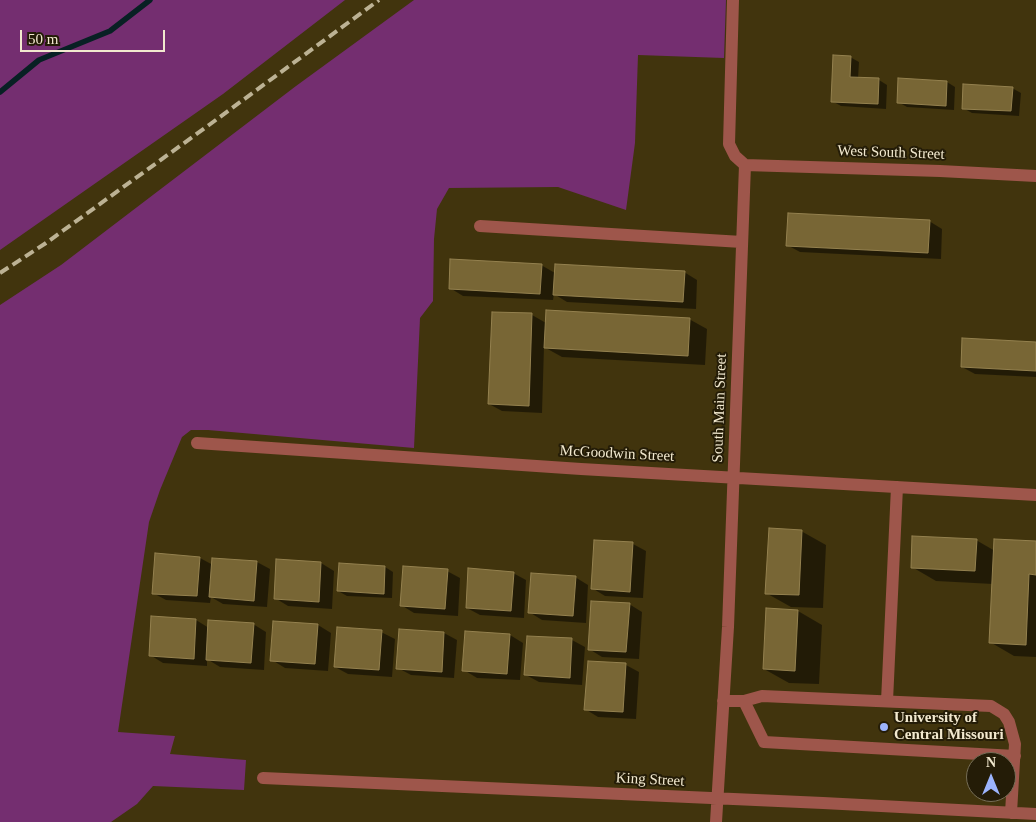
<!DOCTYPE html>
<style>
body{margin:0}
#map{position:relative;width:1036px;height:822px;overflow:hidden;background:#41340d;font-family:Georgia,serif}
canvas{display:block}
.north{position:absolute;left:966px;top:752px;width:50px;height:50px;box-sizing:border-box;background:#241c07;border:1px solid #766e57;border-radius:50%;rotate:0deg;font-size:14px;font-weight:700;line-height:20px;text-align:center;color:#f2e9cf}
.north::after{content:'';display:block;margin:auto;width:18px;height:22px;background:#9cb4fd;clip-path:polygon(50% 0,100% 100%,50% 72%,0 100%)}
.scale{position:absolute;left:20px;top:30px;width:145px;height:22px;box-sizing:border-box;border:2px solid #f2e9cf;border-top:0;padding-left:6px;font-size:15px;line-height:18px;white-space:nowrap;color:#f2e9cf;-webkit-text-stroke:4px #241c07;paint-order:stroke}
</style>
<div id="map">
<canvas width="1036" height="822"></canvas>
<div class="north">N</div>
<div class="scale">50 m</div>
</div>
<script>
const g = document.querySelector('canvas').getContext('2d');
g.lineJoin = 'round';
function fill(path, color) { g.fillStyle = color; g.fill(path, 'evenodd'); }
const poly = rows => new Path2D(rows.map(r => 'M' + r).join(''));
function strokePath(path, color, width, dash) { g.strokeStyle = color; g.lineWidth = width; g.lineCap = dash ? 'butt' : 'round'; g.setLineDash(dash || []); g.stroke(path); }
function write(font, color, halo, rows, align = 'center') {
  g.font = font + ' Georgia,serif'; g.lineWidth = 4; g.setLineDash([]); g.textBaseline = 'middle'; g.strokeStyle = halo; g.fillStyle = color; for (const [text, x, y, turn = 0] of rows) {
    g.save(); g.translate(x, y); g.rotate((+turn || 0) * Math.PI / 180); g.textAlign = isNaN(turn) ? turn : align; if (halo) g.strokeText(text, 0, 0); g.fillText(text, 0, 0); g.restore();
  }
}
fill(poly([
 [0,0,345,0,223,94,0,250],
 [414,0,726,0,724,58,638,55,635,143,626,210,558,187,449,188,437,209,434,239,433,301,420,318,414,448,208,430,191,430,182,437,160,490,149,522,118,732,175,736,170,754,246,760,244,790,153,786,137,804,111,822,0,822,0,305,61,265,296,86]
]), '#742e70');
fill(poly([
 [850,57,859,62,858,79,879,80,887,85,886,109,841,106,832,101],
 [947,82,955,87,954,110,907,107,898,102],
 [1012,88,1021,93,1019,116,972,113,963,108],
 [929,221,942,229,941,259,800,252,787,245],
 [541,265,555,273,684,272,697,280,696,309,567,302,554,294,553,300,463,296,450,288],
 [493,313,532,315,546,323,689,319,707,329,705,365,562,357,544,347,542,413,502,411,489,404],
 [1036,343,1036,377,975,374,962,367],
 [801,531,826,545,823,608,791,607,766,593],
 [976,540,995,551,1036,542,1036,657,1014,656,990,642,993,584,936,581,912,567],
 [595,541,633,544,646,551,643,598,605,596,592,588],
 [200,558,213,565,257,562,270,569,267,607,223,604,211,597,210,603,166,600,153,593],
 [277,560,321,563,334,571,332,609,288,606,275,598],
 [385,567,393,572,392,598,347,596,338,591],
 [447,571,460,578,458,616,414,613,401,605],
 [513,573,526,580,524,618,480,615,467,608],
 [575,577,588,585,586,623,542,620,529,612],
 [629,604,642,612,639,659,602,657,589,649],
 [798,611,822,625,819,684,789,683,764,669],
 [153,617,196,620,209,628,253,624,266,632,264,670,220,667,207,659,207,666,163,663,150,655],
 [318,625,331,633,328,671,285,668,272,660],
 [381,632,395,639,392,677,348,674,335,667],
 [444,633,457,640,454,678,411,675,398,668],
 [510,635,523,643,520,680,477,678,464,670],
 [572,640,585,647,582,685,539,682,526,675],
 [589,662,626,665,639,672,636,719,598,717,585,709]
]), '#0007');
strokePath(poly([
 [0,92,39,60,110,31,150,0]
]), '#082024', 5.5);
const building = poly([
 [833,55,851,56,850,77,879,78,878,104,831,102,833,55],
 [898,78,947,81,946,106,897,103,898,78],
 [963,84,1013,87,1011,111,962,109,963,84],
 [788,213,930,220,928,253,786,246,788,213],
 [450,259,542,264,540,294,449,289,450,259],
 [555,264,685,271,683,302,553,295,555,264],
 [546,310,690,318,688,356,544,348,546,310],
 [492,312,532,313,529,406,488,404,492,312],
 [962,338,1036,342,1036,371,961,367,962,338],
 [769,528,802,530,799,595,765,594,769,528],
 [912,536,977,539,975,571,911,568,912,536],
 [994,539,1036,541,1036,575,1029,574,1026,645,989,643,994,539],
 [594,540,633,542,630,592,591,589,594,540],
 [155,553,200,557,197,596,152,594,155,553],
 [212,558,257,561,254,601,209,597,212,558],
 [276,559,321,562,319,602,274,599,276,559],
 [339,563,385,566,384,594,337,591,339,563],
 [403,566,448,569,445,609,400,606,403,566],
 [468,568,514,572,511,611,466,608,468,568],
 [531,573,576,576,573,616,528,613,531,573],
 [591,601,630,603,626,652,588,650,591,601],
 [766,608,798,610,795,671,763,669,766,608],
 [151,616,196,619,194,659,149,656,151,616],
 [208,620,254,623,251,663,206,660,208,620],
 [273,621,318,624,315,664,270,661,273,621],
 [337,627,382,630,379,670,334,667,337,627],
 [399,629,444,632,442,672,396,669,399,629],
 [465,631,510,634,507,674,462,671,465,631],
 [527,636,572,638,570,678,524,675,527,636],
 [588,661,626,663,623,712,584,710,588,661]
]);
fill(building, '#786635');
strokePath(building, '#94814f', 1);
strokePath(poly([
 [745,165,940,171,1036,176],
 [480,226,742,242],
 [197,443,581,469,1036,495],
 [723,701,744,701,762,696,991,706,1004,714,1009,722,1015,744,1011,813],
 [744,701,764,742,1015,756],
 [887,701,897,487],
 [263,778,823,803,1036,814],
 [716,822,728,627,745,165,735,156,729,144,733,0]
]), '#9e564b', 12);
strokePath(poly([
 [0,273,46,243,209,125,379,0]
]), '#bcb294', 4, [10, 5]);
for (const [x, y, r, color] of [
 [884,727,5,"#9cb4fd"]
]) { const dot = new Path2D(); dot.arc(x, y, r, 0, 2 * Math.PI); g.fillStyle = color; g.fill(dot); strokePath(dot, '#241c07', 2); }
write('15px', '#f2e9cf', '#241c07', [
 ["West South Street",891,153,2],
 ["South Main Street",720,408,-88],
 ["McGoodwin Street",617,454,3],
 ["King Street",650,780,3]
]);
write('bold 15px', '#f2e9cf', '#241c07', [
 ["University of",894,718],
 ["Central Missouri",894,735]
], 'left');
</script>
